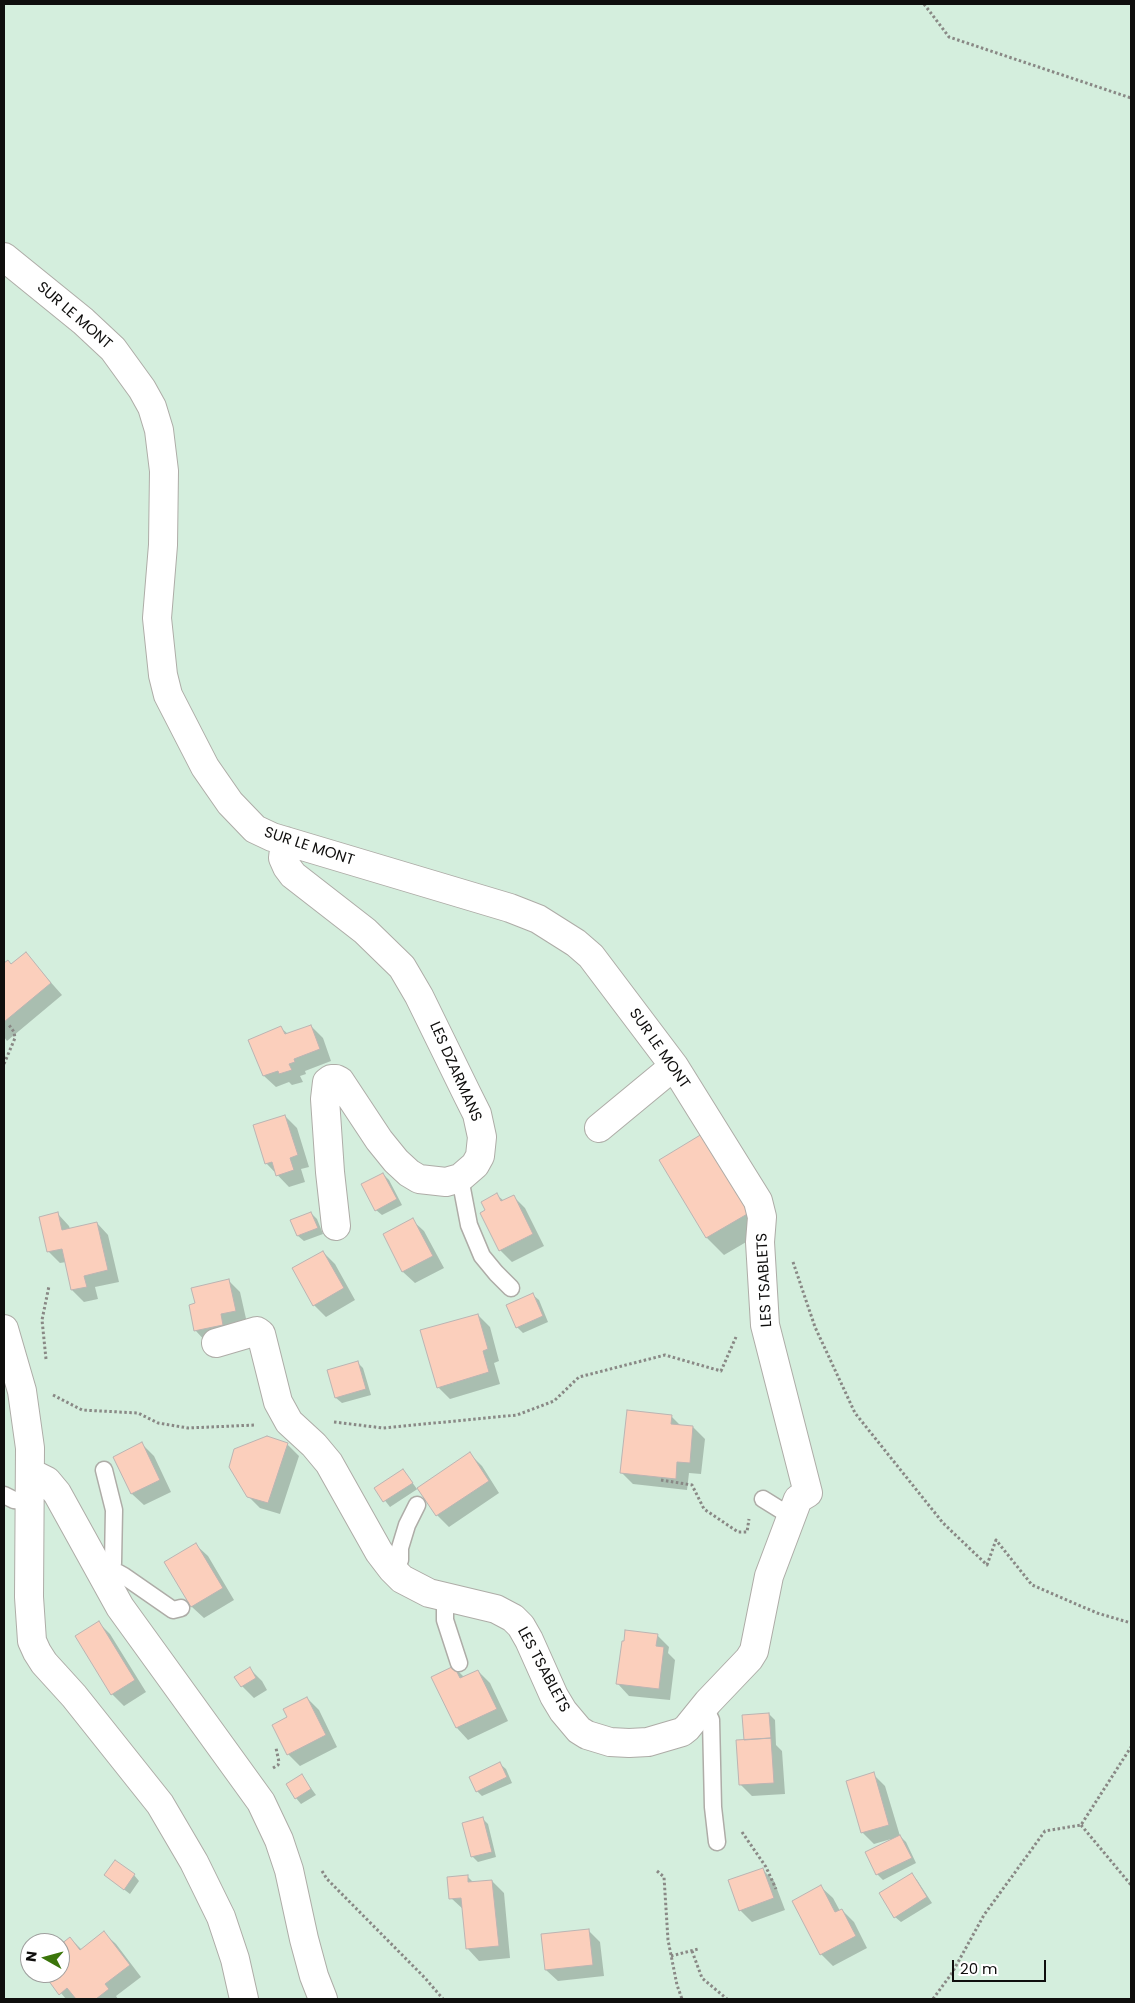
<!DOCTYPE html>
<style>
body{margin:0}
#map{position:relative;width:1135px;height:2003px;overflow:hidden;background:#f7f5f0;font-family:Poppins,sans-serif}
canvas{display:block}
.frame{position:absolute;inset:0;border:5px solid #0f0e0d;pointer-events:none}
.north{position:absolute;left:20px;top:1933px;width:50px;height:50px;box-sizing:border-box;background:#fff;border:1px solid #9f9f9e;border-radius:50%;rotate:277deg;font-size:14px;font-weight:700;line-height:20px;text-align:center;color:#0f0e0d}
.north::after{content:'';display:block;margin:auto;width:18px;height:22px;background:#3b750a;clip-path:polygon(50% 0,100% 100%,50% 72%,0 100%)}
.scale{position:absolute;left:952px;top:1960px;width:94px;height:22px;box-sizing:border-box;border:2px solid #0f0e0d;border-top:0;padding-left:6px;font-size:15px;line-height:18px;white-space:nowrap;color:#0f0e0d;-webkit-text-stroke:4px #fff;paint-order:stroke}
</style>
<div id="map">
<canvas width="1135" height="2003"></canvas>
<div class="frame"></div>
<div class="north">N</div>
<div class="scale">20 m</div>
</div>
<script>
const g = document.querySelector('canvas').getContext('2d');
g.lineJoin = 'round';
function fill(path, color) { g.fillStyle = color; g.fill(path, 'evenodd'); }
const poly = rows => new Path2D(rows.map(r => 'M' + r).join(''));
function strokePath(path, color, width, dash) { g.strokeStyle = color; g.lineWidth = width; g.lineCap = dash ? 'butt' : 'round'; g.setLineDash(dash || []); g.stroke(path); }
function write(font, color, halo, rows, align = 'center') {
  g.font = font + ' Poppins,sans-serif'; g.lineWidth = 4.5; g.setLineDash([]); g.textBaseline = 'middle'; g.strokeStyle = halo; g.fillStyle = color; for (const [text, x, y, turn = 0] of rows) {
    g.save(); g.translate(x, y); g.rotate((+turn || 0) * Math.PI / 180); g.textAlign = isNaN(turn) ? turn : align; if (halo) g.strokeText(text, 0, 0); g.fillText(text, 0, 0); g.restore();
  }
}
fill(poly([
 [4,4,1131,4,1131,1999,4,1999],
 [30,1943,60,1943,60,1973,30,1973]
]), '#d4eedd');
fill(poly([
 [25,953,62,995,7,1041,4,1037,4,965,8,962,11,965],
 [311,1026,323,1038,331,1061,305,1071,306,1074,300,1076,303,1082,292,1085,289,1082,276,1087,264,1076,281,1028,288,1034],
 [285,1116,297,1128,309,1167,301,1169,305,1182,289,1187,266,1163],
 [702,1136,765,1231,724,1255,707,1238,661,1160],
 [383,1174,389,1180,402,1205,382,1215,376,1210],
 [497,1195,504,1201,513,1196,525,1208,544,1246,512,1262,500,1250,482,1213,487,1211],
 [311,1213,317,1219,323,1234,304,1241,298,1236],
 [58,1214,69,1226,70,1229,97,1223,108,1235,119,1282,95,1287,98,1299,84,1302,72,1290,66,1262,60,1263,48,1251],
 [412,1220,424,1231,444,1268,415,1283,403,1272,384,1235],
 [323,1252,335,1264,355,1300,326,1317,314,1305],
 [228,1280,240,1292,247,1323,207,1343,196,1331,190,1306,196,1304],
 [533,1295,539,1300,548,1322,523,1333,517,1327],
 [478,1315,490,1327,499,1361,494,1363,500,1384,450,1399,438,1387],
 [357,1362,363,1368,371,1395,342,1403,336,1398],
 [671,1416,681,1426,693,1427,705,1439,701,1474,689,1473,687,1490,633,1484,621,1472],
 [142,1444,154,1456,171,1492,144,1505,132,1494,115,1457],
 [287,1444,299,1456,280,1514,260,1508,248,1496],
 [470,1454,482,1466,499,1493,449,1527,437,1515,419,1488,390,1507,376,1489,403,1470,417,1489],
 [196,1545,208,1556,234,1600,204,1618,192,1607,166,1563],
 [98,1622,110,1634,146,1692,124,1706,112,1694],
 [657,1635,669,1647,668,1653,675,1660,670,1700,629,1696,618,1684],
 [454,1667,465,1678,478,1671,490,1683,508,1721,468,1740,457,1728,432,1677],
 [250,1669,262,1681,267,1690,254,1698,242,1686],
 [307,1698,319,1710,337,1747,300,1766,288,1754,289,1718],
 [769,1714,775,1720,776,1745,782,1751,785,1794,752,1796,740,1784],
 [500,1764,506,1769,512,1783,482,1796,477,1791],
 [873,1774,885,1786,900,1836,906,1842,916,1863,883,1880,877,1874,891,1839,874,1844,862,1832],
 [302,1776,316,1795,301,1804,296,1798],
 [483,1819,488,1824,496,1857,478,1862,472,1856],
 [762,1869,774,1881,785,1910,752,1922,740,1910],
 [105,1875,134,1875,139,1881,130,1894],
 [912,1875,917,1880,932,1903,901,1922,895,1917],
 [467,1876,474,1883,492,1881,504,1893,510,1958,479,1961,468,1949,464,1910,451,1898],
 [821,1887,833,1898,840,1911,842,1910,854,1922,867,1948,833,1966,821,1954],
 [588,1930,600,1942,604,1976,558,1981,546,1970],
 [104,1933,116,1944,141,1977,116,1996,118,1999,66,1999,44,1973,60,1973,60,1946,70,1938,82,1950]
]), '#0003');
const building = poly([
 [26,952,51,983,4,1022,4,963,8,960,11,964,26,952],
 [311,1025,320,1049,294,1059,295,1062,289,1064,292,1070,279,1074,278,1071,263,1076,248,1040,281,1026,285,1034,311,1025],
 [285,1115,298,1155,290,1158,294,1170,276,1176,272,1162,265,1164,253,1125,285,1115],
 [702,1134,749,1213,706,1238,659,1160,702,1134],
 [383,1173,397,1199,375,1211,361,1184,383,1173],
 [497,1193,501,1201,514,1195,533,1234,499,1251,480,1213,485,1210,481,1202,497,1193],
 [58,1212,62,1230,97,1222,108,1270,84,1276,87,1287,71,1290,62,1249,47,1252,39,1217,58,1212],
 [311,1212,318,1228,297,1236,290,1220,311,1212],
 [413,1218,433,1256,402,1272,383,1234,413,1218],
 [323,1251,344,1288,313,1306,292,1268,323,1251],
 [229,1279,236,1311,221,1314,223,1325,194,1331,189,1305,195,1303,191,1288,229,1279],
 [533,1293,543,1316,516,1328,506,1305,533,1293],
 [478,1314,488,1349,483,1351,489,1372,437,1388,420,1330,478,1314],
 [358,1361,366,1389,335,1398,327,1370,358,1361],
 [627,1410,672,1415,671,1424,693,1426,690,1463,677,1462,676,1479,620,1473,627,1410],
 [267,1436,288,1443,268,1503,247,1497,229,1467,234,1449,267,1436],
 [142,1442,160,1480,131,1494,113,1457,142,1442],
 [470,1452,489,1481,436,1516,417,1488,470,1452],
 [403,1469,413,1483,383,1502,374,1488,403,1469],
 [196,1543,223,1588,191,1607,164,1562,196,1543],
 [99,1621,135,1680,111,1695,75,1636,99,1621],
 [625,1630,658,1634,656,1646,664,1647,659,1689,616,1684,622,1641,624,1641,625,1630],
 [454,1666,460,1678,478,1670,497,1709,456,1728,431,1677,454,1666],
 [250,1667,256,1678,241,1687,234,1677,250,1667],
 [307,1697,326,1735,287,1755,272,1725,287,1717,283,1709,307,1697],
 [769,1713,771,1738,744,1740,742,1715,769,1713],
 [771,1738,774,1783,739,1785,736,1740,771,1738],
 [500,1762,507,1777,476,1792,469,1777,500,1762],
 [874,1772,889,1825,861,1833,846,1781,874,1772],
 [302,1774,311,1789,295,1799,286,1784,302,1774],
 [483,1817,492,1852,471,1857,462,1823,483,1817],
 [900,1835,912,1858,876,1875,865,1852,900,1835],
 [115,1860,135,1874,124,1890,104,1875,115,1860],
 [763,1868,774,1898,739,1911,728,1880,763,1868],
 [912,1873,927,1897,894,1918,879,1893,912,1873],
 [468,1875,468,1882,492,1880,499,1946,466,1949,461,1898,449,1899,447,1877,468,1875],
 [821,1885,835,1912,842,1909,856,1936,820,1955,792,1901,821,1885],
 [589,1929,593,1965,545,1970,541,1934,589,1929],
 [104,1931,130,1965,105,1984,109,1989,96,1999,76,1999,67,1988,59,1995,43,1973,60,1973,60,1945,70,1937,80,1950,104,1931]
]);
fill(building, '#fbcfbc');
strokePath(building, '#bbb5b3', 1);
const service = poly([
 [460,1178,469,1225,482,1256,496,1273,511,1288],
 [4,1495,14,1500,30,1502],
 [763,1499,792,1517],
 [109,1571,115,1571,124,1576,173,1610,181,1608],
 [394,1571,400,1560,400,1548,407,1525,417,1505],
 [103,1576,109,1571,113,1563,114,1510,104,1470],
 [445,1598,445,1620,459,1663],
 [704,1706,711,1720,713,1807,717,1842]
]);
const minor = poly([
 [4,257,83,321,113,349,142,389,152,407,159,430,164,471,163,545,157,618,163,675,168,695,205,767,230,803,255,829,272,837,510,908,538,919,576,943,591,956,674,1066,758,1201,762,1217,760,1242,765,1325,808,1493,798,1499,769,1576,754,1651,749,1659,708,1702,687,1728,682,1732,648,1742,629,1743,610,1742,587,1735,579,1730,563,1711,554,1696,529,1640,521,1626,513,1618,496,1609,429,1593,402,1579,392,1569,379,1552,329,1463,314,1445,289,1422,278,1402,261,1334,257,1331,216,1343],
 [285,841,283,858,287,867,293,875,365,931,402,967,419,996,467,1094,477,1114,482,1137,480,1156,475,1165,460,1178,446,1182,419,1179,409,1173,396,1161,379,1140,340,1081,336,1079,331,1079,327,1082,325,1099,330,1172,336,1226],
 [599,1128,674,1066],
 [4,1329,22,1391,30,1448,29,1597,32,1641,37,1652,44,1663,74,1696,160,1804,194,1862,221,1917,235,1959,244,1999],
 [31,1473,47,1481,57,1493,120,1607,261,1802,279,1840,289,1870,304,1939,314,1976,323,1999]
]);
strokePath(service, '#aeaca7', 19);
strokePath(minor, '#aeaca7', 30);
strokePath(poly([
 [924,4,949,37,1131,98],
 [4,1064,15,1038,14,1032,9,1025],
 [793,1262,815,1327,855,1413,943,1523,987,1565,996,1540,1032,1585,1097,1613,1131,1623],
 [46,1359,42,1320,49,1286],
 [53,1395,82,1410,138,1413,158,1423,188,1428,255,1425],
 [334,1422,383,1428,517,1415,554,1401,579,1377,665,1355,721,1371,736,1337],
 [661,1480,692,1485,704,1509,738,1532,747,1532,749,1519],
 [273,1768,278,1765,279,1762,276,1748],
 [1081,1825,1131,1885],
 [742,1832,766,1867,776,1889],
 [322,1871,327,1879,425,1978,443,1999],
 [657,1871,664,1877,668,1940,677,1985,682,1999],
 [692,1951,702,1978,727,1999],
 [671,1956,698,1949],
 [933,1999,952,1973,984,1915,1045,1831,1081,1825,1131,1747]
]), '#898885', 3, [2.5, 2.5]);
strokePath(service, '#fff', 16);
strokePath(minor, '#fff', 28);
write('15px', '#0f0e0d', '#fff', [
 ["SUR LE MONT",74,316,41],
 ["SUR LE MONT",309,847,18],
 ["SUR LE MONT",659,1049,55],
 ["LES DZARMANS",455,1072,66],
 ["LES TSABLETS",765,1280,-93],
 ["LES TSABLETS",543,1670,62]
]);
</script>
